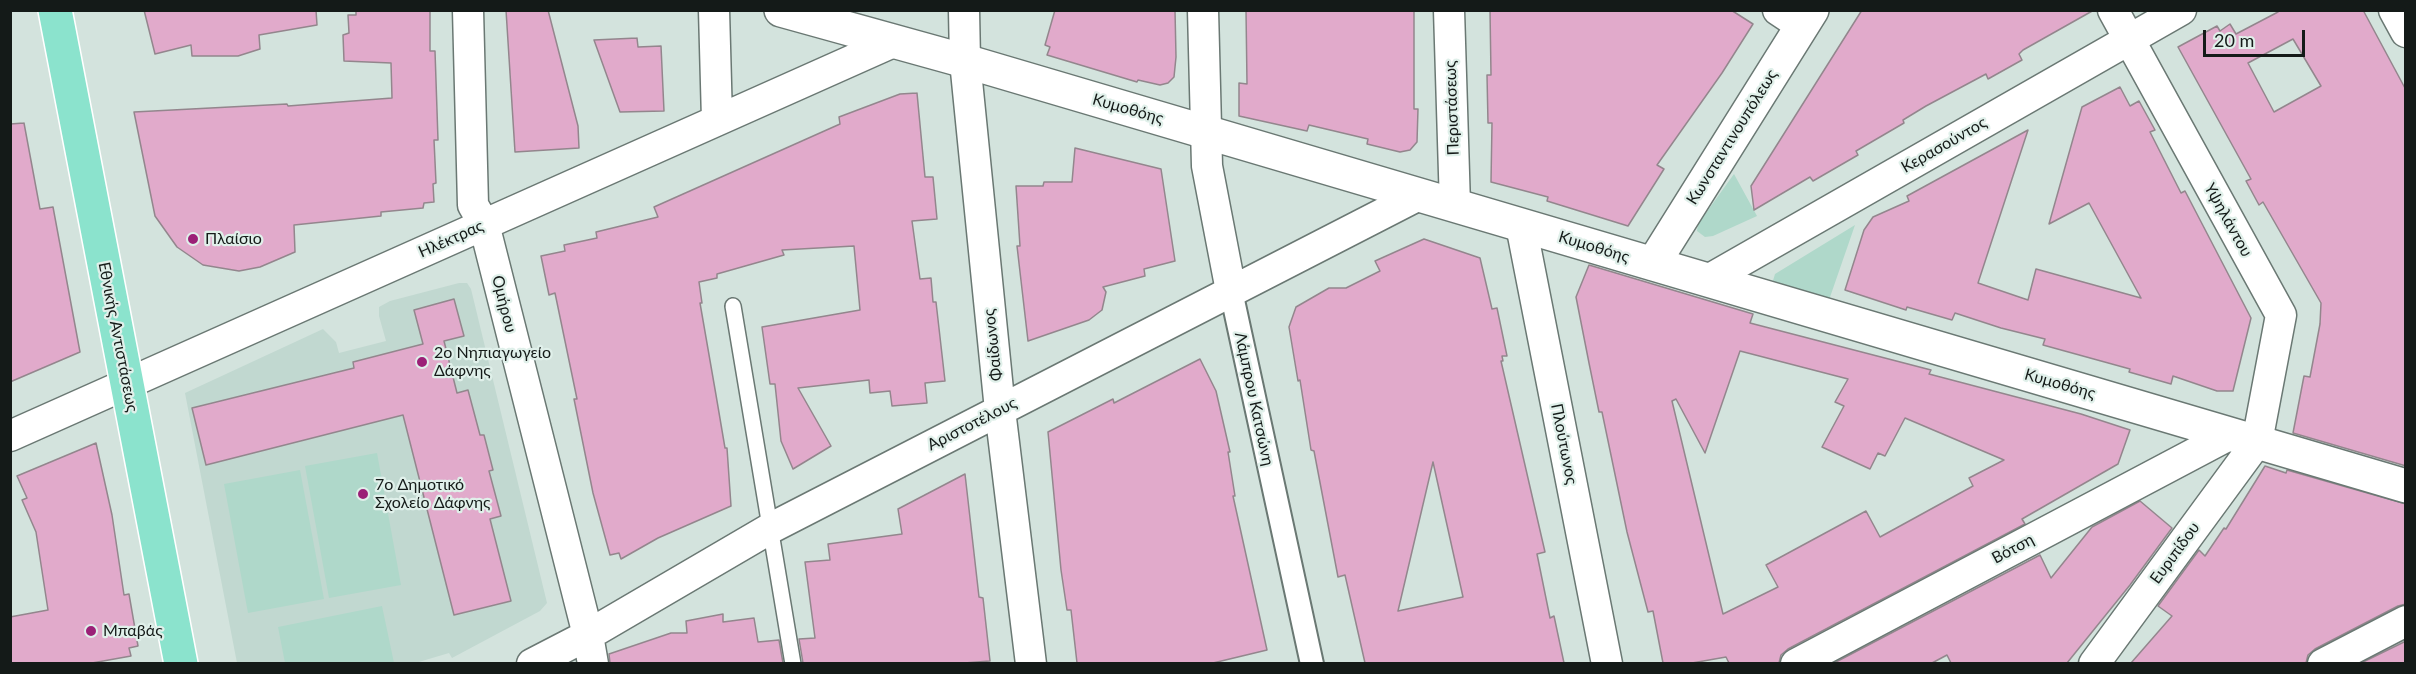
<!DOCTYPE html>
<meta charset="utf-8">
<style>
body{margin:0}
#map{position:relative;width:2416px;height:674px;overflow:hidden;background:#d3e3dd;font-family:Lato,sans-serif}
canvas{display:block}
.frame{position:absolute;inset:0;border:12px solid #141a18;pointer-events:none}
.scale{position:absolute;left:2203px;top:30px;width:102px;height:27px;box-sizing:border-box;border:3px solid #141a18;border-top:0;padding-left:8px;font-size:18px;line-height:21px;white-space:nowrap;color:#141a18;-webkit-text-stroke:4px #e0f0ea;paint-order:stroke}
</style>
<div id="map">
<canvas width="2416" height="674"></canvas>
<div class="frame"></div>
<div class="scale">20 m</div>
</div>
<script>
const g = document.querySelector('canvas').getContext('2d');
g.lineJoin = 'round';
function fill(path, color) { g.fillStyle = color; g.fill(path, 'evenodd'); }
const poly = rows => new Path2D(rows.map(r => 'M' + r).join(''));
function strokePath(path, color, width, dash) { g.strokeStyle = color; g.lineWidth = width; g.lineCap = dash ? 'butt' : 'round'; g.setLineDash(dash || []); g.stroke(path); }
function write(font, color, halo, rows, align = 'center') {
  g.font = font + ' Lato,sans-serif'; g.lineWidth = 4.5; g.setLineDash([]); g.textBaseline = 'middle'; g.strokeStyle = halo; g.fillStyle = color; for (const [text, x, y, turn = 0] of rows) {
    g.save(); g.translate(x, y); g.rotate((+turn || 0) * Math.PI / 180); g.textAlign = isNaN(turn) ? turn : align; if (halo) g.strokeText(text, 0, 0); g.fillText(text, 0, 0); g.restore();
  }
}
fill(poly([
 [459,283,467,283,471,289,547,603,540,611,452,658,449,653,412,664,237,663,185,393,323,329,336,342,339,353,386,341,379,316,379,307,390,301]
]), '#c1d8d0');
fill(poly([
 [1734,174,1757,216,1713,236,1705,237,1697,231,1698,224],
 [1855,225,1829,300,1772,284,1775,274],
 [377,453,401,585,329,598,305,466],
 [300,470,324,599,248,613,224,484],
 [382,606,394,663,285,663,278,627]
]), '#afd8ca');
const building = poly([
 [144,10,316,10,317,25,259,35,260,49,238,56,192,56,191,45,155,54,144,10],
 [356,10,430,10,430,51,435,51,438,140,434,140,436,183,433,184,434,202,424,203,423,208,381,212,381,216,294,225,295,252,260,267,239,271,203,265,177,247,155,216,134,112,287,104,288,106,392,98,391,63,344,61,343,35,349,33,348,15,356,15,356,10],
 [506,10,548,10,578,126,579,148,515,152,506,10],
 [1055,10,1175,10,1176,57,1174,77,1168,83,1160,85,1138,80,1137,82,1047,55,1050,47,1045,45,1055,10],
 [1246,10,1414,10,1414,109,1418,109,1417,142,1410,150,1400,152,1367,144,1368,139,1309,125,1307,131,1239,116,1239,83,1247,84,1246,10],
 [1490,10,1731,10,1753,24,1722,73,1657,165,1664,169,1628,226,1547,201,1548,197,1491,182,1492,123,1488,123,1487,75,1491,75,1490,10],
 [1862,10,2094,10,2023,50,2019,54,2022,60,1988,79,1986,74,1926,106,1903,120,1904,123,1856,151,1858,155,1813,181,1810,177,1754,210,1751,186,1862,10],
 [2277,10,2363,10,2406,90,2406,466,2293,433,2304,376,2310,377,2320,324,2321,303,2263,202,2259,205,2246,181,2251,179,2178,47,2217,26,2220,31,2230,24,2236,34,2278,12,2277,10],
 [2293,39,2321,86,2274,112,2248,63,2293,39],
 [637,38,638,47,661,46,664,111,620,112,594,40,637,38],
 [2120,87,2130,106,2139,101,2155,130,2150,132,2181,193,2185,191,2251,318,2233,391,2217,391,2173,376,2171,384,2129,372,2130,369,2043,345,2045,339,2001,328,1955,313,1952,320,1907,307,1906,310,1845,290,1864,230,1873,217,1909,201,1907,196,2028,130,1978,283,2028,300,2036,269,2141,298,2089,203,2049,224,2082,107,2120,87],
 [917,93,925,177,933,177,937,219,912,221,920,279,931,278,933,302,936,302,945,381,925,383,927,403,892,406,890,391,870,393,869,380,798,388,831,446,793,469,781,441,775,384,770,384,762,327,860,310,854,246,782,250,784,255,717,274,717,278,699,282,702,303,700,303,716,395,725,448,727,448,731,506,658,538,621,559,619,553,610,555,593,493,574,399,577,399,555,293,549,295,541,256,565,251,564,245,597,238,596,232,658,217,654,207,840,124,839,117,900,94,917,93],
 [24,123,40,209,53,207,80,352,10,382,10,124,24,123],
 [1075,148,1161,169,1175,261,1144,269,1145,276,1103,287,1106,292,1102,310,1089,320,1028,341,1017,246,1020,246,1016,186,1043,186,1044,182,1072,182,1075,148],
 [1424,239,1480,258,1492,309,1497,308,1507,356,1502,356,1503,361,1501,361,1545,552,1537,554,1550,618,1554,616,1564,663,1365,663,1345,575,1338,577,1314,451,1311,450,1300,380,1298,381,1289,327,1296,307,1329,288,1346,288,1380,271,1375,261,1424,239],
 [1433,462,1463,597,1398,611,1433,462],
 [1589,265,1753,314,1750,323,1931,370,1929,374,2081,414,2130,430,2118,464,2022,519,2025,524,1788,649,1781,655,1779,663,1729,663,1726,657,1692,663,1663,663,1653,611,1648,612,1627,532,1602,412,1599,412,1589,363,1576,297,1589,265],
 [1740,351,1848,379,1835,402,1844,406,1822,447,1870,469,1878,453,1885,456,1905,418,2004,460,1969,478,1973,486,1880,537,1866,511,1766,565,1778,587,1723,614,1672,401,1676,399,1705,453,1740,351],
 [454,299,464,336,444,341,457,393,468,390,480,435,484,435,493,470,489,471,501,516,490,519,511,601,454,615,403,415,206,465,192,408,354,368,353,362,423,344,414,310,454,299],
 [1200,359,1216,391,1230,452,1228,452,1235,496,1233,496,1267,650,1213,663,1077,663,1071,610,1067,610,1061,570,1048,432,1113,399,1114,403,1200,359],
 [96,443,112,515,124,595,129,594,138,646,129,648,131,656,92,663,10,663,10,617,48,610,36,532,22,500,27,498,17,476,96,443],
 [2265,466,2286,473,2287,470,2406,504,2406,604,2398,606,2315,649,2308,655,2306,663,2131,663,2172,616,2158,606,2199,550,2205,556,2224,528,2226,529,2265,466],
 [965,474,979,597,983,598,990,661,964,663,803,663,799,639,815,638,805,562,830,560,828,544,902,534,898,509,965,474],
 [2140,501,2172,528,2130,585,2067,663,1951,663,1947,655,1932,663,1834,663,2040,555,2051,578,2092,527,2140,501],
 [723,614,723,622,754,618,758,642,779,640,783,663,610,663,609,654,671,633,687,633,686,621,723,614],
 [2406,641,2406,663,2361,663,2406,641]
]);
fill(building, '#e1aacb');
strokePath(building, '#93868d', 1.5);
const service = poly([
 [733,306,793,664]
]);
const pedestrian = poly([
 [1231,291,1312,664]
]);
const minor = poly([
 [468,10,473,205,484,224,588,635,593,664],
 [714,10,717,120],
 [964,10,965,61,1000,410,1031,664],
 [1203,10,1207,166,1231,291],
 [1449,10,1455,206],
 [1778,10,1802,26],
 [2394,10,2406,32],
 [1521,225,1607,664],
 [1708,280,2181,10],
 [10,436,891,43],
 [532,664,588,635,771,528,1419,195],
 [1796,664,2231,434],
 [2094,664,2257,442,2281,315,2113,10],
 [2323,664,2406,621]
]);
const tertiary = poly([
 [781,10,965,61,2406,486],
 [1653,264,1812,10]
]);
const primary = poly([
 [55,10,181,664]
]);
strokePath(service, '#6a7873', 18);
strokePath(pedestrian, '#6a7873', 26);
strokePath(minor, '#6a7873', 33);
strokePath(tertiary, '#6a7873', 36);
strokePath(primary, '#fff', 36);
strokePath(service, '#fff', 15);
strokePath(pedestrian, '#fff', 22);
strokePath(minor, '#fff', 30);
strokePath(tertiary, '#fff', 33);
strokePath(primary, '#8be3cd', 33);
for (const [x, y, r, color] of [
 [193,239,6,"#9b2077"],
 [422,362,6,"#9b2077"],
 [363,494,6,"#9b2077"],
 [91,631,6,"#9b2077"]
]) { const dot = new Path2D(); dot.arc(x, y, r, 0, 2 * Math.PI); g.fillStyle = color; g.fill(dot); strokePath(dot, '#e0f0ea', 2); }
write('16px', '#141a18', '#e0f0ea', [
 ["Περιστάσεως",1452,108,-92],
 ["Κυμοθόης",1128,109,16],
 ["Κωνσταντινουπόλεως",1732,137,-58],
 ["Κερασούντος",1944,145,-30],
 ["Υψηλάντου",2228,220,61],
 ["Ηλέκτρας",451,239,-24],
 ["Κυμοθόης",1594,247,17],
 ["Ομήρου",504,304,76],
 ["Εθνικής Αντιστάσεως",118,337,79],
 ["Φαίδωνος",993,345,-96],
 ["Κυμοθόης",2060,384,16],
 ["Λάμπρου Κατσώνη",1254,399,78],
 ["Αριστοτέλους",972,424,-27],
 ["Πλούτωνος",1564,444,79],
 ["Βότση",2013,549,-28],
 ["Ευριπίδου",2175,553,-54]
]);
write('16px', '#141a18', '#e0f0ea', [
 ["Πλαίσιο",205,239],
 ["2ο Νηπιαγωγείο",434,353],
 ["Δάφνης",434,371],
 ["7ο Δημοτικό",375,485],
 ["Σχολείο Δάφνης",375,503],
 ["Μπαβάς",103,631]
], 'left');
</script>
